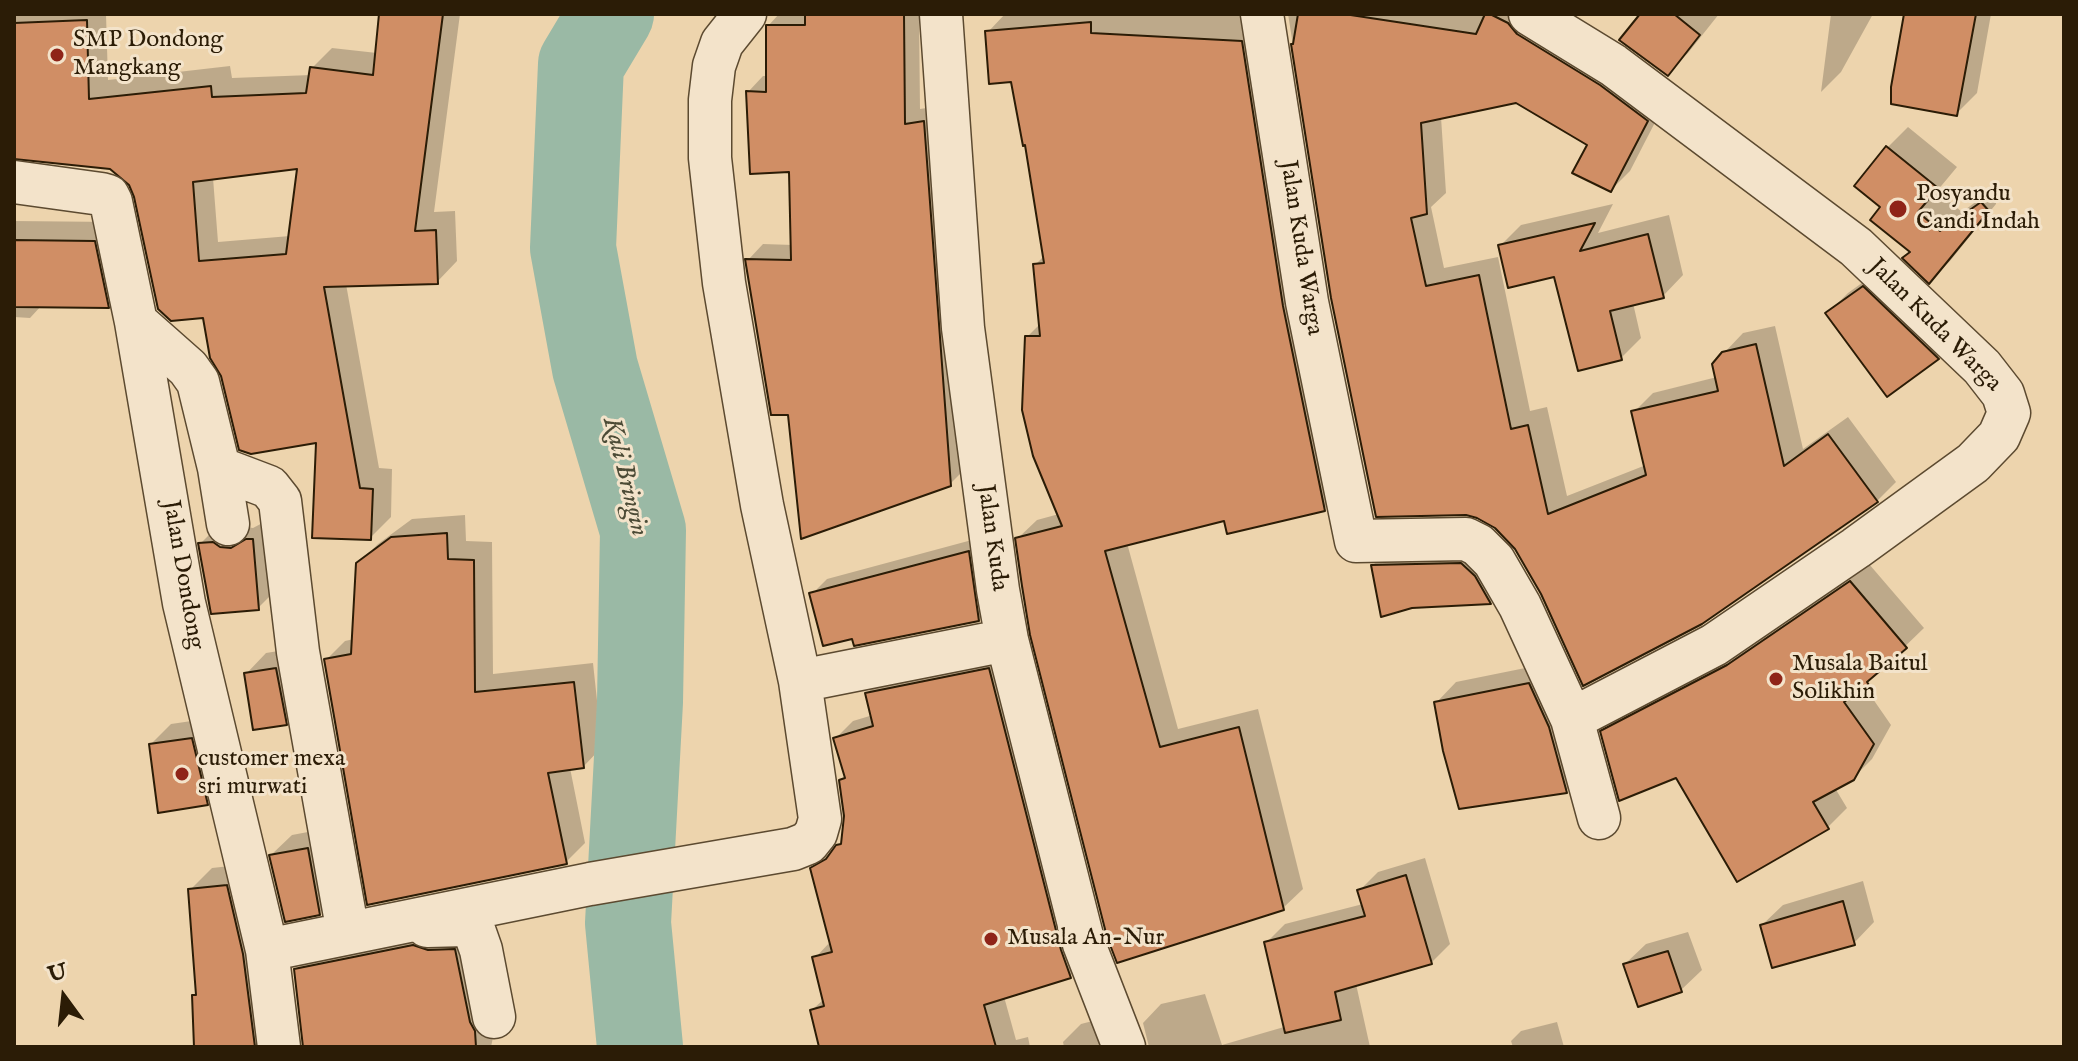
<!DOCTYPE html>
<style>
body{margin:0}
#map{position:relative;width:2078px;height:1061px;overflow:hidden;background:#edd4ad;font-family:"IM FELL English",serif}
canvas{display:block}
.frame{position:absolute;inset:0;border:16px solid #2b1c06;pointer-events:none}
.north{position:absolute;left:24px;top:957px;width:80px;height:80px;-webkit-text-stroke:6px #f3e3ca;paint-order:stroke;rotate:345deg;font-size:22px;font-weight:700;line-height:32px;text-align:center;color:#2b1c06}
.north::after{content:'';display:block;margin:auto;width:28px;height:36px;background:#2b1c06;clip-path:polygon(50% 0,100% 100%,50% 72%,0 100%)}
</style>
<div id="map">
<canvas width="2078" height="1061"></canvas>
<div class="frame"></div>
<div class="north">U</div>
</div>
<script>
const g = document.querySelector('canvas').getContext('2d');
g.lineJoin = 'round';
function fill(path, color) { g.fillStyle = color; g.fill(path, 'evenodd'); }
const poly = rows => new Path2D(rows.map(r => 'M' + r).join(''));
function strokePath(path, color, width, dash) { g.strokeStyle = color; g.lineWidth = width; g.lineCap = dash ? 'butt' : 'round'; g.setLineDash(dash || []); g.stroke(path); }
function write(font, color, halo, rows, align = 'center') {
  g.font = font + ' "IM FELL English",serif'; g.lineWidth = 6; g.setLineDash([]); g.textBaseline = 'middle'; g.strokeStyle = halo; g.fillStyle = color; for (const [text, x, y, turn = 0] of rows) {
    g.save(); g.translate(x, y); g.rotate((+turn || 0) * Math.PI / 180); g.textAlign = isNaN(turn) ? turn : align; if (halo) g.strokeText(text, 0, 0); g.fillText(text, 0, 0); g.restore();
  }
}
fill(poly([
 [14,14,106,14,108,80,230,66,232,78,311,75,312,68,332,48,377,53,381,14,460,14,434,212,455,211,457,261,437,282,346,284,379,468,392,469,391,517,370,538,318,440,204,316,125,176,112,167,14,157],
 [299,167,290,236,218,242,213,178],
 [779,14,919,14,920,109,940,106,966,468,950,484,790,413,748,260,763,244,793,245,791,170,748,92,763,76,768,76,768,26],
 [1005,14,1259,14,1344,490,1324,509,1225,518,1127,543,1178,729,1258,709,1303,889,1283,908,1118,961,1017,539,1037,520,1059,514,1027,337,1041,323,1035,265,1044,256,1027,143,1012,80,988,32],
 [1288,14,1535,14,1666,101,1630,171,1611,190,1590,144,1516,101,1441,117,1446,193,1431,207,1444,268,1498,257,1530,411,1547,407,1567,496,1646,465,1634,412,1653,393,1717,377,1724,353,1743,333,1775,326,1803,449,1848,417,1896,482,1877,501,1543,593,1516,547,1333,297],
 [1637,14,1719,14,1688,53,1667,73,1636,23],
 [1831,14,1873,14,1841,72,1821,92],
 [1906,14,1991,14,1977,93,1956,114],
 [1908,127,1957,167,1937,191,1962,212,1996,187,1996,204,1950,261,1929,281,1883,207,1857,186,1888,147],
 [1613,204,1598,233,1669,215,1683,275,1663,296,1633,303,1641,338,1621,358,1556,275,1500,246,1521,225],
 [14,221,114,222,127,287,108,306,42,305,30,318,14,317],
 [1884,267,1958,337,1937,357,1887,394,1828,313,1848,293],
 [465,515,466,541,492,542,493,674,593,663,602,747,583,767,570,768,585,843,566,862,326,660,345,641,354,639,358,564,378,544,412,519],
 [268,520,279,587,258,608,200,544,221,523,253,528],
 [983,537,994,604,978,619,853,636,812,594,827,579],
 [1480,545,1508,583,1490,602,1412,606,1373,565,1392,547],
 [1869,564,1924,628,1864,686,1891,725,1872,759,1853,778,1835,788,1847,808,1828,827,1738,880,1677,776,1602,732,1621,713],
 [297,648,306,702,286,723,246,674,266,653],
 [1007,651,1088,958,1070,976,1003,993,1016,1040,1028,1037,1030,1047,821,1047,812,1010,824,999,815,958,831,941,812,869,843,841,846,816,841,780,846,775,835,739,853,721,873,715,867,693,885,675],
 [1550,663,1587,770,1566,791,1436,703,1456,682],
 [212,718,227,782,207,803,151,744,171,724],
 [329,828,340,892,319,913,271,855,292,835],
 [1425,858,1450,944,1431,963,1356,984,1370,1047,1149,1047,1143,1023,1161,1004,1205,994,1222,1045,1284,1027,1267,942,1285,924,1363,904,1359,891,1378,872],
 [248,864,291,1047,196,1047,194,996,198,991,190,890,212,868],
 [1863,881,1874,922,1854,943,1762,925,1783,905],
 [450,929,497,1018,491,1047,304,1047,296,970,318,948],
 [1688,932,1702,970,1681,990,1625,964,1646,944],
 [1112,1016,1127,1047,1064,1047,1063,1042,1081,1024],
 [1557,1022,1564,1047,1513,1047,1511,1041,1521,1031]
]), '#0003');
strokePath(poly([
 [611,14,581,64,573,248,595,368,643,530,640,702,628,923,640,1047]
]), '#9ab9a5', 86);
const building = poly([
 [379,14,443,14,415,231,436,230,438,284,324,287,360,488,373,489,371,540,312,538,316,443,251,454,239,450,221,376,210,358,203,318,171,321,158,309,134,197,129,185,110,169,14,159,14,23,87,20,89,99,211,86,212,97,306,93,310,67,373,75,379,14],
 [297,169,286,254,199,261,193,182,297,169],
 [805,14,904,14,905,124,924,121,951,486,801,539,788,415,771,415,745,259,791,260,789,172,750,174,746,91,766,92,766,25,805,25,805,14],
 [1298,14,1344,14,1476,34,1485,14,1490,14,1508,23,1517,34,1600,85,1648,121,1611,192,1572,173,1587,145,1516,103,1421,123,1427,214,1411,218,1426,286,1479,275,1511,429,1528,425,1548,514,1646,475,1631,411,1718,391,1712,364,1722,352,1756,344,1784,466,1828,434,1878,502,1702,624,1583,686,1541,594,1515,549,1495,528,1477,518,1466,515,1376,517,1331,298,1291,44,1293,44,1298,14],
 [1640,14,1674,14,1700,35,1668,76,1619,40,1640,14],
 [1904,14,1976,14,1957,116,1891,104,1891,87,1904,14],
 [1091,22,1091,33,1242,41,1283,306,1325,511,1227,534,1224,521,1105,551,1160,747,1239,727,1284,910,1117,963,1107,937,1030,635,1022,586,1015,538,1062,526,1033,456,1022,410,1025,336,1040,336,1033,264,1044,263,1025,145,1023,146,1011,82,989,84,985,31,1091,22],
 [1886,146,1938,188,1918,212,1940,231,1981,202,1989,211,1929,284,1902,258,1910,252,1870,220,1880,207,1854,186,1886,146],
 [1595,223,1580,251,1648,234,1664,298,1610,311,1622,360,1578,371,1554,277,1508,288,1498,245,1595,223],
 [14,240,95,241,109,308,14,307,14,240],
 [1863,286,1939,359,1887,397,1825,313,1863,286],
 [447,533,448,559,474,560,475,692,574,682,584,768,548,773,567,864,367,905,324,659,351,654,356,563,391,537,447,533],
 [246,539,253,539,259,610,211,614,198,543,213,542,220,547,231,548,246,539],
 [969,551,979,621,854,646,852,639,823,646,809,593,969,551],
 [1461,563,1475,576,1491,604,1412,608,1381,617,1371,565,1461,563],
 [1850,581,1907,648,1867,682,1869,685,1844,702,1874,744,1854,780,1813,802,1829,829,1737,882,1676,778,1619,801,1600,731,1727,665,1850,581],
 [276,668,287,725,253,730,244,673,276,668],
 [989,668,1061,950,1071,978,984,1005,996,1047,819,1047,810,1010,824,1006,812,957,832,952,810,868,826,859,836,845,841,844,844,816,839,780,845,778,833,738,873,726,865,693,989,668],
 [1529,683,1549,727,1567,793,1459,809,1443,751,1434,702,1529,683],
 [192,738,208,805,158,813,149,744,192,738],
 [308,848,320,915,285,922,269,855,308,848],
 [1406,875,1432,964,1335,992,1341,1020,1285,1033,1264,942,1365,916,1357,890,1406,875],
 [227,885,243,954,255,1047,194,1047,192,995,196,995,188,889,227,885],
 [1843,901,1855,945,1772,968,1760,925,1843,901],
 [413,945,428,950,455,949,470,1022,475,1031,476,1047,303,1047,294,969,413,945],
 [1668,951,1682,992,1638,1007,1623,964,1668,951]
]);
fill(building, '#d08e65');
strokePath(building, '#2b1c06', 2);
const street = poly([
 [941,14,963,328,998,590,1007,640,1084,944,1124,1047],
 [1262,14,1307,302,1356,541,1466,539,1478,545,1494,561,1520,606,1572,719,1599,818],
 [1530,14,1613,65,1856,247,1982,367,2003,394,2009,413,1999,436,1973,463,1856,548,1714,645,1572,719],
 [14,182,101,194,108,196,111,202,136,322,184,603,267,950,279,1047],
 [136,322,188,368,198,382,219,468,269,487,280,501,298,652,348,933],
 [219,468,228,524],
 [800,681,1007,640],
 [427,926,466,925,474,930,481,950,494,1017],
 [267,950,590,884,793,849,808,843,816,833,820,819,800,681,762,505,724,283,710,158,710,100,714,66,722,43,745,14]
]);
strokePath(street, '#5c4a30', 45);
strokePath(street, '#f3e3ca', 42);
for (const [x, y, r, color] of [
 [57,55,8,"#8f2418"],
 [1898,209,10,"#8f2418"],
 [1776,679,8,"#8f2418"],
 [182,774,8,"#8f2418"],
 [991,939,8,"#8f2418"]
]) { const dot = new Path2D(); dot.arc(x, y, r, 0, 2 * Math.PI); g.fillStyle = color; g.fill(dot); strokePath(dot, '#f3e3ca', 3); }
write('24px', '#2b1c06', '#f3e3ca', [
 ["SMP Dondong",73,41],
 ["Mangkang",73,69],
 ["Posyandu",1916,195],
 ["Candi Indah",1916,223],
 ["Musala Baitul",1792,665],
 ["Solikhin",1792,693],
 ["customer mexa",198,760],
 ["sri murwati",198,788],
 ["Musala An-Nur",1007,939]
], 'left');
write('24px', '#2b1c06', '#f3e3ca', [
 ["Jalan Kuda Warga",1300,248,81],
 ["Jalan Kuda Warga",1934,326,45],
 ["Jalan Kuda",991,538,82],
 ["Jalan Dondong",182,575,80]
]);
write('italic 26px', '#4c4b36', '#f3e3ca', [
 ["Kali Bringin",624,477,76]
]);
</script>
